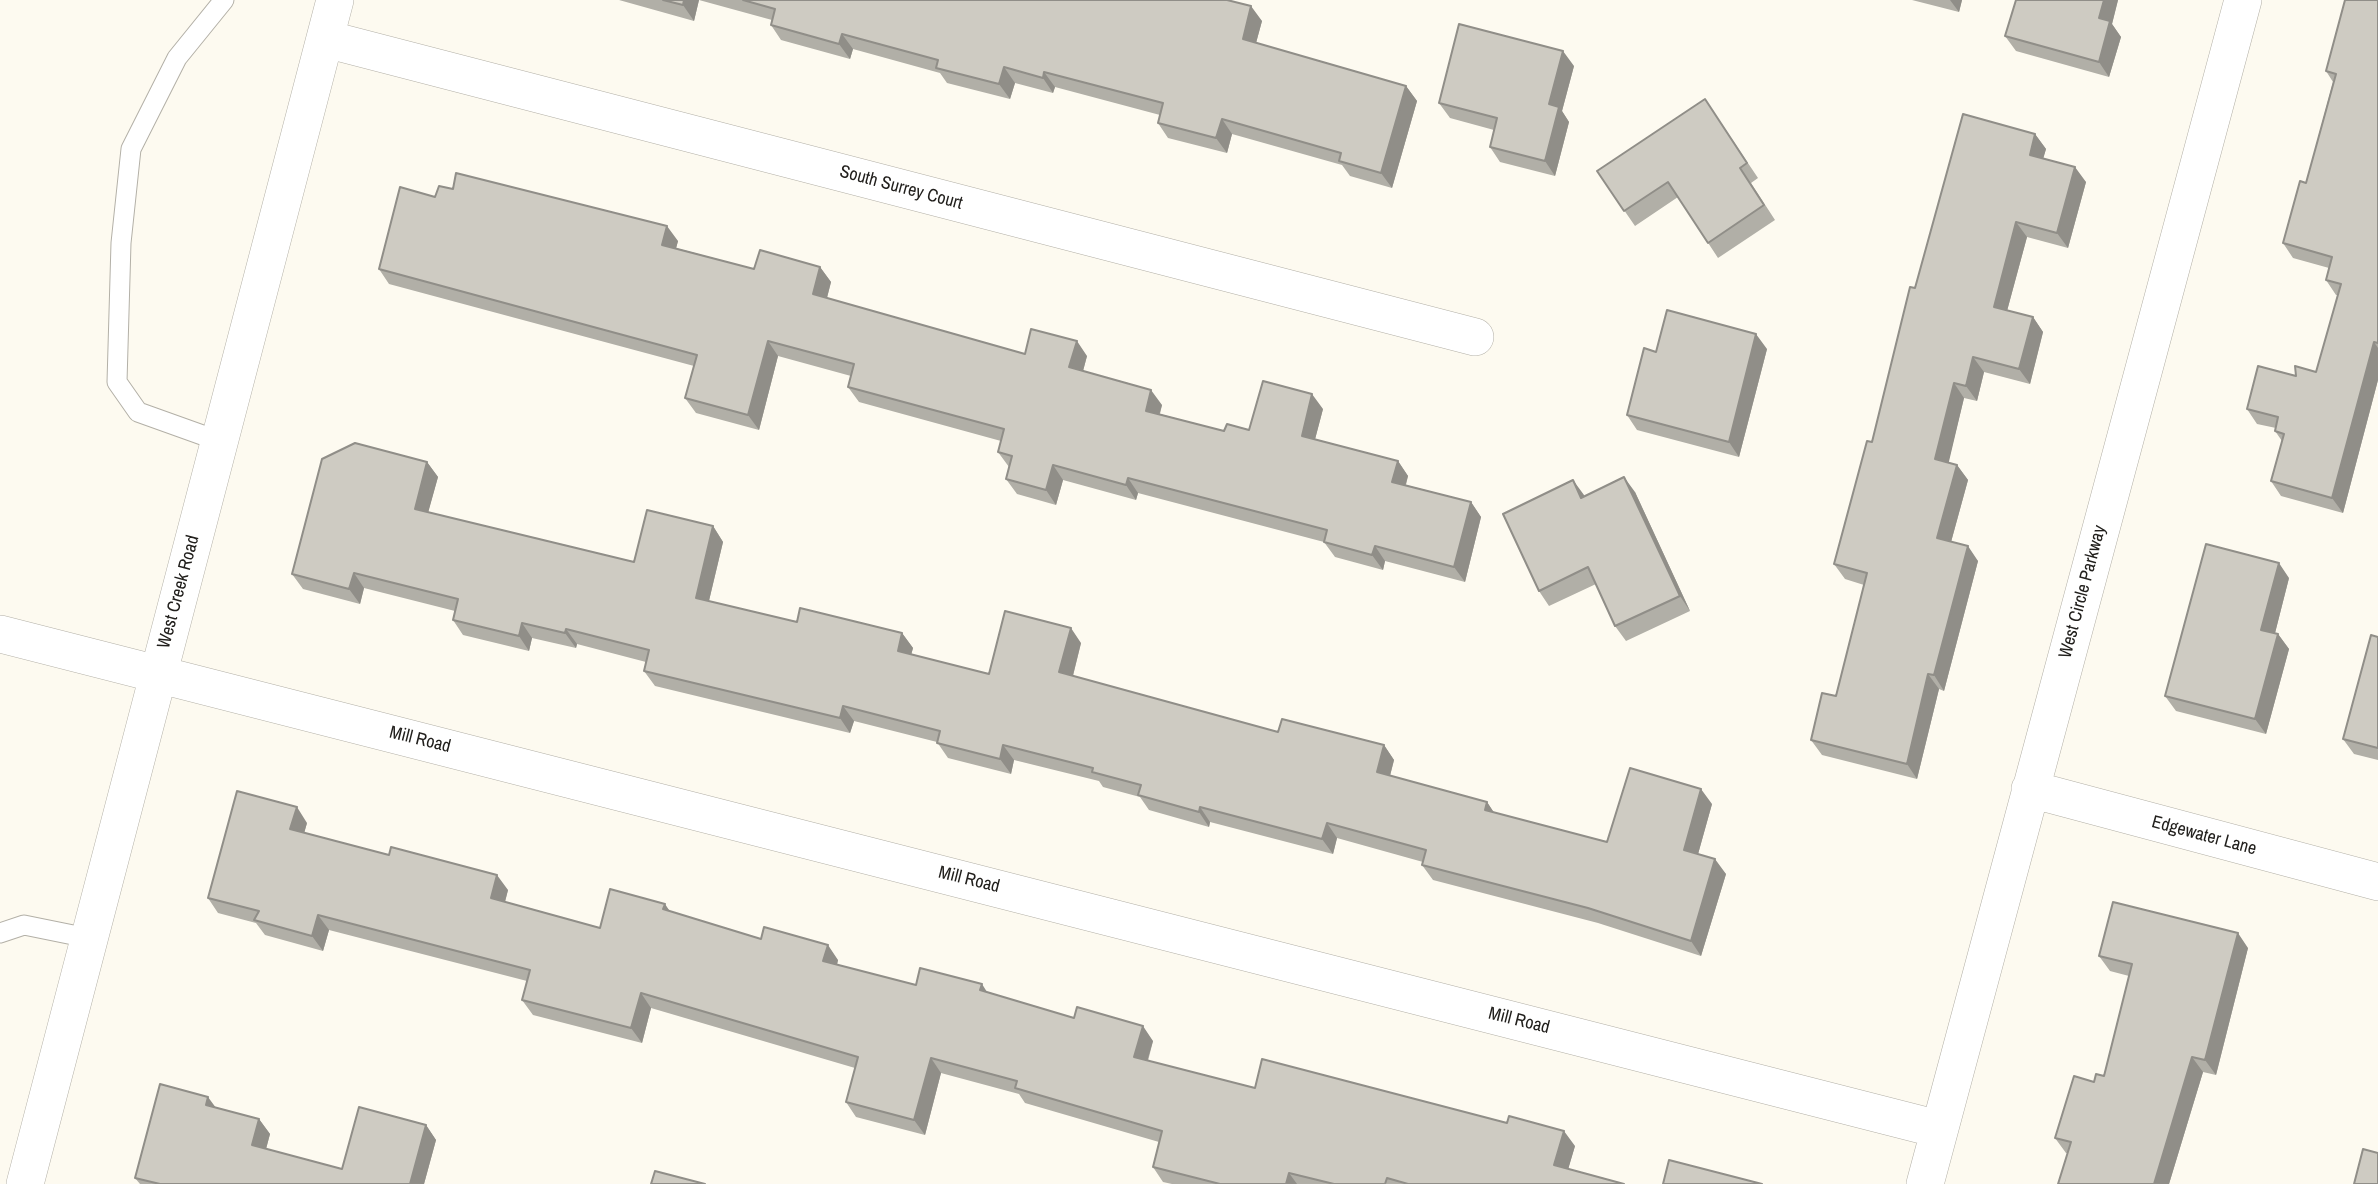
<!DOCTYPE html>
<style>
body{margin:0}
canvas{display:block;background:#fdfaf0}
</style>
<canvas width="2378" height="1184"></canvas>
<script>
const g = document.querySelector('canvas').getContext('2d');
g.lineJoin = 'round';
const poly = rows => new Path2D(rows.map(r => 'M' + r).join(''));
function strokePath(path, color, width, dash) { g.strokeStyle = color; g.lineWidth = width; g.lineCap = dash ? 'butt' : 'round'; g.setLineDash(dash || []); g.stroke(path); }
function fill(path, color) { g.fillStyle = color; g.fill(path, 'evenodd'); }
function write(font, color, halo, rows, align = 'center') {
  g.font = font + ' "Archivo Narrow",sans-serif'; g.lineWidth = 5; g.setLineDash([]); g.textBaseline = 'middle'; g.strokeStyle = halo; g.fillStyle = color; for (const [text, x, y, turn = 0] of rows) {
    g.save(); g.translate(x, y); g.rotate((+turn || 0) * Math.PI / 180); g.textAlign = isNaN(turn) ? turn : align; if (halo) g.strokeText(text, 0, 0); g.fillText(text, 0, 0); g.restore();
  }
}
const service = poly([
 [219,441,138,412,117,382,121,243,131,149,177,58,224,0],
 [0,933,24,925,88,938]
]);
const minor = poly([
 [326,39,1475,337],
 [0,634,1938,1129],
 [2030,789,2378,882],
 [25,1184,335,0],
 [1925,1184,2243,0]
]);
strokePath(service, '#b3b0a7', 21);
strokePath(minor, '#b3b0a7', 38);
strokePath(service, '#fff', 19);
strokePath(minor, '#fff', 37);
fill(poly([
 [619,0,1227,0,1262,21,1256,43,1406,86,1417,101,1392,188,1350,176,1342,165,1232,134,1227,153,1168,138,1158,123,1160,115,1055,87,1053,93,1015,83,1010,99,947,83,940,73,853,49,850,59,781,40,771,25,772,20,699,0,694,21],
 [1912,0,1962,0,1959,12],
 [2016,0,2118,0,2112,24,2121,37,2109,77,2016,51,2005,36],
 [2378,0,2378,380,2343,513,2281,496,2271,481,2282,441,2275,431,2276,428,2257,424,2247,409,2296,376,2316,372,2338,295,2336,295,2326,280,2329,268,2293,258,2283,243,2306,183,2333,82,2326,71],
 [1574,66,1562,111,1569,122,1555,176,1500,162,1490,147,1494,130,1450,118,1439,103],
 [1705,99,1758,178,1751,183,1775,220,1718,258,1678,197,1635,226,1597,171],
 [2035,134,2046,149,2043,158,2086,182,2068,248,2027,237,2007,311,2033,317,2043,332,2030,384,1984,372,1977,401,1964,398,1948,463,1957,465,1968,480,1951,542,1978,561,1944,691,1939,689,1917,779,1822,755,1811,740,1836,696,1864,585,1845,579,1834,564,1872,442,1915,288],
 [453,189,678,241,676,248,754,269,820,267,831,282,827,298,1025,354,1087,356,1083,371,1162,405,1160,414,1224,431,1249,430,1323,409,1315,439,1398,461,1408,476,1406,485,1471,502,1481,517,1465,582,1385,561,1383,570,1335,557,1324,542,1138,493,1136,500,1063,480,1056,505,1017,494,1006,479,1009,467,998,452,1001,441,859,402,848,387,851,376,778,356,759,430,696,413,685,398,694,366,389,284,379,269,435,197],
 [1767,349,1739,457,1637,430,1627,415,1656,352],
 [427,462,438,477,428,512,634,562,713,526,723,542,709,601,797,622,902,633,913,648,911,655,989,674,1081,643,1073,676,1278,732,1384,745,1394,760,1390,776,1487,802,1494,813,1607,842,1712,804,1698,854,1726,874,1701,956,1598,923,1433,880,1422,865,1423,862,1337,838,1333,854,1210,822,1209,827,1149,810,1140,797,1103,787,1099,781,1014,760,1011,774,948,758,937,742,854,721,850,733,655,686,644,671,646,662,577,644,576,648,532,638,529,651,463,635,453,620,455,611,364,588,360,604,303,589,292,574],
 [1635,492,1690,611,1626,641,1615,626,1596,584,1549,606,1539,591,1584,496],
 [2289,578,2275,633,2278,634,2289,649,2266,734,2176,711,2165,696],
 [2378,637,2378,760,2354,754,2343,739],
 [307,823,304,833,508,890,505,902,600,928,670,912,761,939,838,960,837,965,916,985,987,993,1153,1041,1148,1061,1255,1088,1575,1146,1568,1169,1624,1184,1172,1184,1163,1182,1153,1167,1159,1142,1025,1103,1019,1094,941,1073,925,1135,856,1117,846,1102,855,1068,651,1008,642,1043,533,1015,522,1000,527,981,329,930,323,951,265,935,256,923,218,913,208,898],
 [2248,948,2216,1075,2203,1072,2169,1184,2058,1184,2068,1153,2066,1153,2055,1138,2094,1082,2104,1076,2129,976,2110,971,2099,956],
 [215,1107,259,1119,270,1134,266,1149,342,1169,426,1125,436,1140,424,1184,140,1184,135,1178]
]), '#b1afa7');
fill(poly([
 [684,0,699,0,694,21,683,5],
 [1950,0,1962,0,1959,12],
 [2104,0,2118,0,2112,24,2121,37,2109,77,2099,62,2099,18],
 [1251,6,1262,21,1253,54,1243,39],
 [842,34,853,49,850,59,839,44],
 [1563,51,1574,66,1562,111,1569,122,1555,176,1545,161,1549,104],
 [1004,67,1015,83,1010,99,999,84],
 [1044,72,1055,87,1053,93,1043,78],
 [1406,86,1417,101,1392,188,1381,173],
 [1222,119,1232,134,1227,153,1216,138],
 [2035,134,2046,149,2040,170,2030,155],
 [2075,167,2086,182,2068,248,2057,233],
 [2016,222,2027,237,2004,322,1994,307],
 [667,226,678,241,673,260,662,245],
 [820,267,831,282,824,309,813,294],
 [2033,317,2043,332,2030,384,2019,369],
 [1756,334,1767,349,1739,457,1729,442],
 [768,341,778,356,759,430,748,415],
 [1077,341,1087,356,1080,382,1069,367],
 [2374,342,2378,348,2378,380,2343,513,2332,498],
 [1973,357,1984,372,1977,401,1966,386],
 [1954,383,1964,398,1946,474,1935,459],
 [1151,390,1162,405,1156,426,1146,411],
 [1312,394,1323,409,1312,451,1302,436],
 [1398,461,1408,476,1402,497,1392,482],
 [427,462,438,477,425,524,415,509],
 [1053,465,1063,480,1056,505,1046,490],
 [1957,465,1968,480,1948,553,1937,538],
 [1624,477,1635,492,1690,611,1680,596],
 [1128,478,1138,493,1136,500,1126,485],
 [1573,480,1584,495,1591,513,1581,498],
 [1471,502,1481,517,1465,582,1454,567],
 [713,526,723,542,706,613,696,598],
 [1375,546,1385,561,1383,570,1372,555],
 [1968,546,1978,561,1944,691,1934,675],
 [2279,563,2289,578,2272,645,2261,630],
 [354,573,364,588,360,604,349,589],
 [522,623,532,638,529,651,519,636],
 [1071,628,1081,643,1070,687,1059,672],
 [566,629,577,644,576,648,565,633],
 [902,633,913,648,908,666,898,651],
 [2278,634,2289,649,2266,734,2255,719],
 [1928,674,1939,689,1917,779,1907,764],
 [843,706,854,721,850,733,840,718],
 [1003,745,1014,760,1011,774,1000,759],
 [1384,745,1394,760,1387,787,1377,772],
 [1701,789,1712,804,1695,865,1684,850],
 [1487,802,1497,817,1485,810],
 [297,807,307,823,301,844,290,829],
 [1200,807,1210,822,1209,827,1199,812],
 [1327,823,1337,838,1333,854,1322,839],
 [1715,859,1726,874,1701,956,1691,941],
 [497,875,508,890,502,913,491,898],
 [665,904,675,919,663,909],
 [318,915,329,930,323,951,312,936],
 [2238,933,2248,948,2216,1075,2205,1060],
 [828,945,838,960,834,976,823,961],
 [982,984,992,1000,980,990],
 [641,993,651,1008,642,1043,631,1028],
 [1143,1026,1153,1041,1144,1072,1134,1057],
 [2192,1057,2203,1072,2169,1184,2154,1184],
 [931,1058,941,1073,925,1135,914,1120],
 [208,1097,219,1112,206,1105],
 [259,1119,270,1134,263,1160,252,1145],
 [426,1125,436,1140,424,1184,410,1184],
 [1564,1131,1575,1146,1565,1180,1554,1165],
 [1289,1173,1297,1184,1286,1184]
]), '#908e88');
const building = poly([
 [663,0,684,0,683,5,663,0],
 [743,0,1227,0,1251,6,1243,39,1406,86,1381,173,1339,161,1341,153,1222,119,1216,138,1158,123,1163,103,1044,72,1043,78,1004,67,999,84,936,68,938,60,842,34,839,44,771,25,775,9,743,0],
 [2016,0,2104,0,2099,18,2110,21,2099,62,2005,36,2016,0],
 [2345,0,2378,0,2378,343,2374,342,2332,498,2271,481,2284,434,2275,431,2278,417,2247,409,2258,366,2296,376,2295,366,2316,372,2341,284,2326,280,2332,257,2283,243,2300,181,2306,183,2336,74,2326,71,2345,0],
 [1459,24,1563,51,1549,104,1559,107,1545,161,1490,147,1497,118,1439,103,1459,24],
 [1705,99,1747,163,1740,168,1764,205,1708,243,1668,182,1624,211,1597,171,1705,99],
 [1963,114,2035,134,2030,155,2075,167,2057,233,2016,222,1994,307,2033,317,2019,369,1973,357,1966,386,1954,383,1935,459,1957,465,1937,538,1968,546,1934,675,1928,674,1907,764,1811,740,1822,693,1836,696,1867,573,1834,564,1867,441,1872,442,1910,287,1915,288,1963,114],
 [456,173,667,226,662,245,754,269,760,250,820,267,813,294,1025,354,1031,329,1077,341,1069,367,1151,390,1146,411,1224,431,1227,424,1249,430,1263,381,1312,394,1302,436,1398,461,1392,482,1471,502,1454,567,1375,546,1372,555,1324,542,1327,530,1128,478,1126,485,1053,465,1046,490,1006,479,1012,456,998,452,1004,429,848,387,854,364,768,341,748,415,685,398,697,355,379,269,400,187,435,197,439,186,453,189,456,173],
 [1667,310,1756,334,1729,442,1627,415,1644,348,1656,352,1667,310],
 [355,443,427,462,415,509,634,562,647,510,713,526,696,598,797,622,800,608,902,633,898,651,989,674,1005,611,1071,628,1059,672,1278,732,1282,719,1384,745,1377,772,1487,802,1485,810,1607,842,1630,768,1701,789,1684,850,1715,859,1691,941,1588,908,1422,865,1426,850,1327,823,1322,839,1200,807,1199,812,1138,795,1141,785,1092,772,1093,768,1003,745,1000,759,937,743,940,731,843,706,840,718,644,671,649,650,566,629,565,633,522,623,519,636,453,620,458,599,354,573,349,589,292,574,322,459,355,443],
 [1624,477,1680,596,1615,626,1588,567,1539,591,1503,514,1573,480,1581,498,1624,477],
 [2206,544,2279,563,2261,630,2278,634,2255,719,2165,696,2206,544],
 [2371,635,2378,637,2378,748,2343,739,2371,635],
 [237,791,297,807,290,829,389,855,391,847,497,875,491,898,600,928,610,889,665,904,663,909,761,939,764,927,828,945,823,961,916,985,920,968,982,984,980,990,1074,1018,1077,1007,1143,1026,1134,1057,1255,1088,1262,1059,1507,1123,1509,1116,1564,1131,1554,1165,1624,1184,1408,1184,1387,1178,1385,1184,1334,1184,1289,1173,1286,1184,1220,1184,1153,1167,1162,1131,1015,1088,1017,1081,931,1058,914,1120,846,1102,858,1057,641,993,631,1028,522,1000,530,970,318,915,312,936,254,920,259,911,208,898,237,791],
 [2113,902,2238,933,2205,1060,2192,1057,2154,1184,2058,1184,2071,1142,2055,1138,2074,1076,2094,1082,2096,1074,2104,1076,2132,964,2099,956,2113,902],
 [160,1084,208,1097,206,1105,259,1119,252,1145,342,1169,359,1107,426,1125,410,1184,160,1184,135,1178,160,1084],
 [2363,1149,2378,1153,2378,1184,2354,1184,2363,1149],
 [1669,1160,1762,1184,1663,1184,1669,1160],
 [655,1171,705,1184,651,1184,655,1171]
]);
fill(building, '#cecbc2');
strokePath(building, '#908e88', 2);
write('18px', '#22201d', '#fff', [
 ["South Surrey Court",901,188,15],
 ["West Creek Road",179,592,-75],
 ["West Circle Parkway",2083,592,-75],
 ["Mill Road",420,740,14],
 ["Edgewater Lane",2204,836,15],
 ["Mill Road",969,880,14],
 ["Mill Road",1519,1021,14]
]);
</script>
